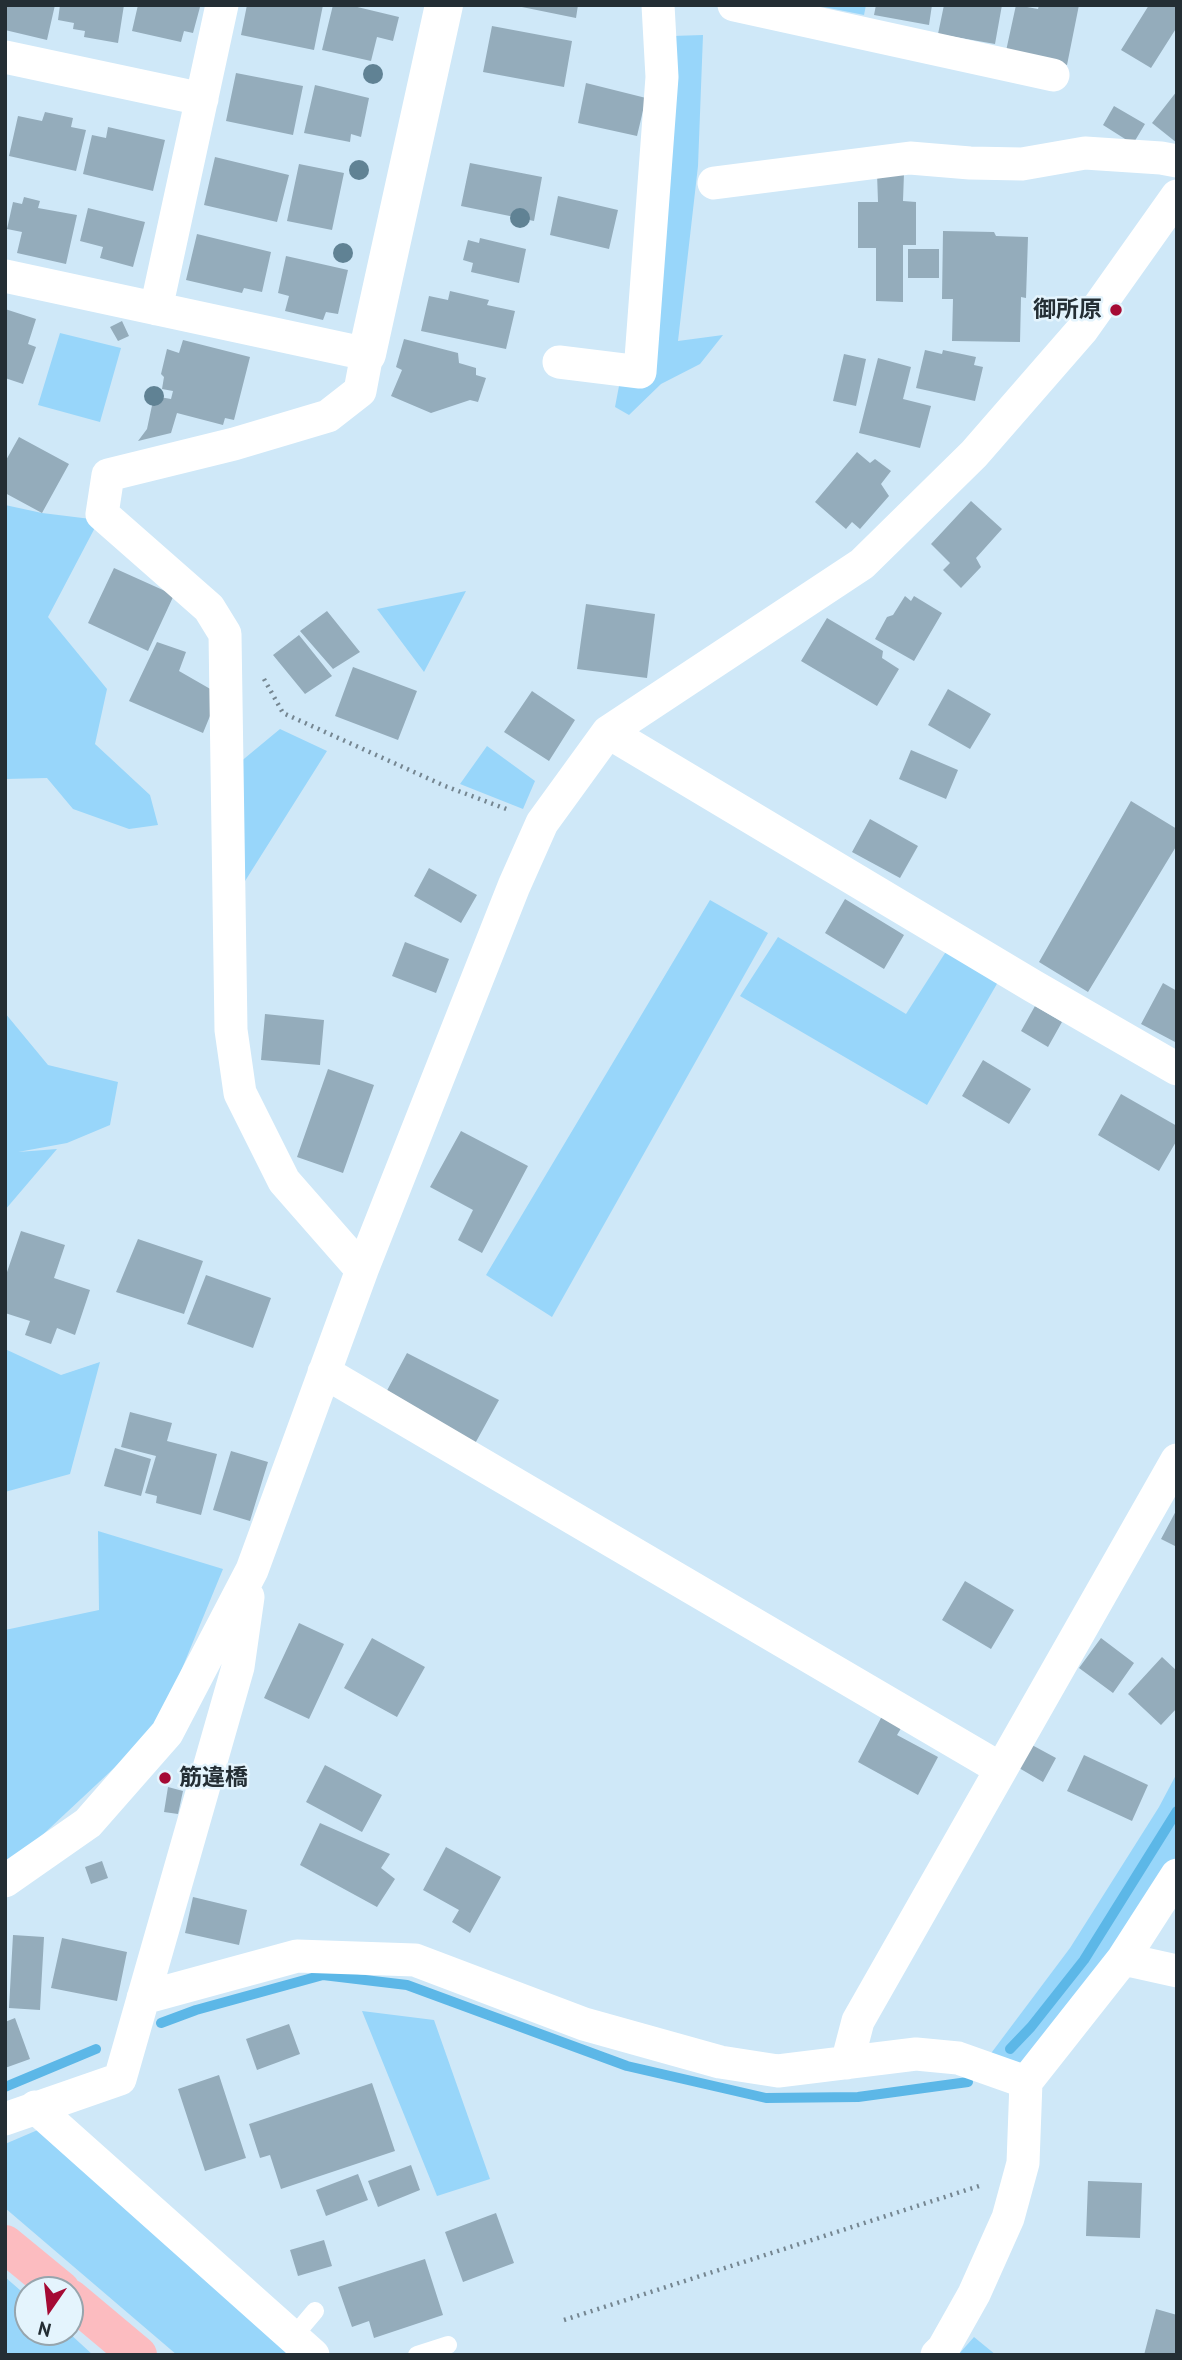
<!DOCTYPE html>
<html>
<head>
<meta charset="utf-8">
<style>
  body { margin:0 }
  #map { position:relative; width:1182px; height:2360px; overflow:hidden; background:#cfe8f8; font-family:"PT Sans",sans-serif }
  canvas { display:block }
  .frame { position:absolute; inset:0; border:7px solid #242e34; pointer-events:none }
  .north { position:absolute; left:14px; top:2276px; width:70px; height:70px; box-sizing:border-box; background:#e4f4fd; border:2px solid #97a5ad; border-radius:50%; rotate:194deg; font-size:19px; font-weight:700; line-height:28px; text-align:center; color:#242e34 }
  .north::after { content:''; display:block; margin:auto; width:24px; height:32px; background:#a50a34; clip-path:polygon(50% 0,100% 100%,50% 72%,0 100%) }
</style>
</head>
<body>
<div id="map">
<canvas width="1182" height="2360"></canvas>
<div class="frame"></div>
<div class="north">N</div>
</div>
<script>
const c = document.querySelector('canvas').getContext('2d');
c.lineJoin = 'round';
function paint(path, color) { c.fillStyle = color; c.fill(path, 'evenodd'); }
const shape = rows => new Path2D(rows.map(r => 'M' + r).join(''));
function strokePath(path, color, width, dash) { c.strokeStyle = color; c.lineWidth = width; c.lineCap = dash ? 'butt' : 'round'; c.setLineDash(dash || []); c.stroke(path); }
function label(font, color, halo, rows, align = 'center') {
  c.font = font + ' "PT Sans","Noto Sans JP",sans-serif'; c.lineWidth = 5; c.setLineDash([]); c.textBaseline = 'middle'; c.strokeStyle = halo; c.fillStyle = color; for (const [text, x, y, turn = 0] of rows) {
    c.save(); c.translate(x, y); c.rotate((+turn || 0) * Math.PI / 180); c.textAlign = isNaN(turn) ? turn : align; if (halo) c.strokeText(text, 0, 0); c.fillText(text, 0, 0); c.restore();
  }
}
paint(shape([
  [814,5,866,5,864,15],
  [703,35,698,166,678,341,723,335,700,364,661,384,629,415,615,407,674,96,672,36],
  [60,333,121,348,100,422,38,405],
  [5,505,42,513,99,520,48,617,107,689,95,744,150,795,158,825,129,829,73,809,47,778,5,779],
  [466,591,424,672,377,609],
  [280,729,327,751,240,889,239,763],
  [487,746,535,781,523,809,460,784],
  [710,900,768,933,552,1317,486,1275],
  [778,937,906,1014,947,950,998,982,927,1105,740,996],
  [5,1013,48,1065,118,1082,110,1125,67,1143,18,1152,57,1149,5,1210],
  [5,1349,61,1375,100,1362,70,1474,5,1492],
  [98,1531,223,1569,158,1727,5,1870,5,1630,99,1610],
  [1177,1773,1177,1875,1032,2075,989,2056,1070,1948,1159,1807],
  [362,2011,434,2020,490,2179,437,2196],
  [40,2129,302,2355,177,2355,5,2208,5,2144],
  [5,2277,28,2297,28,2332,68,2332,93,2355,5,2355],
  [974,2337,996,2355,958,2355]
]), '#98d6fa');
strokePath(shape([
  [161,2023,196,2010,323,1975,407,1985,627,2066,766,2098,858,2097,968,2082],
  [1010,2049,1031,2027,1084,1960,1177,1811],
  [5,2087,96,2049]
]), '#5cb7e7', 10);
paint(shape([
  [5,5,55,5,47,40,5,30],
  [60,5,124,5,118,43,84,37,85,31,73,29,74,23,58,20],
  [138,5,200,7,193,33,184,31,181,42,132,31],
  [247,5,323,5,314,50,241,35],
  [333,5,349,5,399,17,393,41,377,37,371,61,322,50],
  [512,5,578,5,576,18],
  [876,5,932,5,929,25,874,15],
  [944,5,1002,5,995,44,938,34],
  [1016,5,1038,9,1039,5,1079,5,1067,65,1006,51],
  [1149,5,1177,5,1177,27,1151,68,1121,50],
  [492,26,572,41,564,87,483,72],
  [236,73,303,86,293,135,226,121],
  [586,83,646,98,637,136,578,123],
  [315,85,369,98,361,137,351,134,350,142,304,133],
  [1177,91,1177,143,1152,123],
  [1114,106,1145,124,1133,144,1103,125],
  [45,112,73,118,71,127,86,130,76,171,9,156,18,116,42,121],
  [108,127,165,140,153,191,83,174,92,135,106,138],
  [215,157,289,175,277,222,204,205],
  [470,163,542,177,534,221,461,206],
  [299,164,344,173,332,230,287,221],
  [877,173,904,173,903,201,916,202,916,245,903,245,903,302,876,301,876,248,858,248,858,202,878,202],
  [558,196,618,210,609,249,550,235],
  [24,197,40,201,38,208,77,215,66,264,17,253,22,232,7,229,13,202,22,204],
  [88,208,145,222,133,267,100,258,103,247,80,241],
  [943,231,994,232,996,236,1028,237,1026,298,1021,297,1020,342,952,341,953,299,942,299],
  [197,234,271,252,262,292,244,288,242,293,186,280],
  [480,238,526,249,519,283,471,272,473,263,463,260,468,240,479,243],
  [908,249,939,249,939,278,908,278],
  [286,256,348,270,338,314,326,312,323,320,285,311,289,296,278,293],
  [450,291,489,300,487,305,515,311,506,349,421,331,429,296,448,300],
  [5,309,36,319,28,344,36,347,23,384,5,378],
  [122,321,129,336,118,341,110,327],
  [404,339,458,353,459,363,476,368,476,375,486,378,478,402,470,400,431,413,391,396,402,370,396,367],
  [183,340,250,357,234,420,225,418,223,425,177,413,171,433,138,441,147,429,154,396,171,399,173,391,162,389,164,377,161,374,167,349,179,353],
  [925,350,942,354,943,350,976,357,974,365,983,367,975,401,916,388],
  [844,354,866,359,856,406,833,401],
  [878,358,911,367,903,399,931,406,920,448,859,433],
  [19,437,69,464,42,513,5,493,5,462],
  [857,452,870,463,875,459,891,471,881,484,889,496,860,529,852,522,846,529,815,502],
  [971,501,1002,529,976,558,981,567,961,588,943,570,950,563,931,544],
  [114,568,174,595,148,651,88,623],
  [905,596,911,601,914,596,942,613,914,661,875,639,887,617,893,615],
  [586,604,655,614,647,678,577,669],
  [327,611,360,652,333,669,300,631],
  [827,618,883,651,882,658,899,669,877,706,801,661],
  [299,635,332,676,305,694,273,655],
  [157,642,186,652,179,671,219,694,203,733,129,701],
  [353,667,417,691,398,740,335,716],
  [948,689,991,714,970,749,928,725],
  [532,691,575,720,549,761,504,732],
  [911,750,958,770,946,799,899,779],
  [1131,801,1177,829,1177,845,1088,992,1039,962],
  [870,819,918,846,900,878,852,852],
  [429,868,477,895,461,923,414,896],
  [845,899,904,935,884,969,825,933],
  [405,942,449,959,436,993,392,976],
  [1163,983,1177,991,1177,1043,1141,1024],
  [1035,1006,1062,1022,1048,1047,1021,1031],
  [265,1014,324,1020,320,1065,261,1060],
  [983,1060,1031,1089,1009,1124,962,1096],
  [328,1069,374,1085,343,1173,297,1157],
  [1121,1094,1177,1126,1177,1140,1159,1171,1098,1135],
  [461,1131,528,1166,482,1253,458,1240,473,1210,430,1187],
  [21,1231,65,1245,54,1278,90,1290,75,1335,57,1328,51,1344,25,1335,30,1321,5,1313,5,1278],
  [138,1239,203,1261,184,1314,116,1292],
  [206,1275,271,1298,253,1348,187,1324],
  [407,1353,499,1400,472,1449,383,1398],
  [130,1412,172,1423,167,1441,217,1454,201,1515,156,1503,157,1496,145,1493,156,1456,121,1447],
  [115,1448,151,1459,141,1496,104,1486],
  [231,1451,268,1462,250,1521,213,1510],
  [1177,1509,1177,1547,1161,1539],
  [965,1581,1014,1610,991,1649,942,1620],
  [299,1623,344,1644,309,1719,264,1698],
  [372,1638,425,1667,397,1717,344,1688],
  [1101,1638,1134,1663,1113,1693,1079,1668],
  [1162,1657,1177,1671,1177,1708,1161,1725,1128,1694],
  [883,1714,903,1725,897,1735,938,1757,918,1795,858,1762],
  [1032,1745,1056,1758,1043,1782,1019,1768],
  [1084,1755,1148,1785,1132,1821,1067,1791],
  [325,1765,382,1795,362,1832,306,1802],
  [168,1787,183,1791,178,1814,164,1812],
  [320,1823,390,1854,381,1868,395,1879,377,1907,300,1865],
  [446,1847,501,1877,470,1933,452,1922,459,1910,423,1890],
  [102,1861,108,1878,91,1884,85,1867],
  [193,1897,247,1910,239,1945,185,1933],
  [13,1935,44,1937,40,2010,9,2008],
  [62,1938,127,1952,117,2001,51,1988],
  [15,2018,30,2059,5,2068,5,2022],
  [289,2024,300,2054,257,2070,246,2039],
  [219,2075,246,2158,205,2171,178,2089],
  [372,2083,395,2151,281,2189,270,2155,260,2158,249,2124],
  [411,2165,420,2190,378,2207,368,2181],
  [358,2174,368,2200,326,2216,316,2190],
  [1088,2181,1142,2183,1140,2238,1086,2236],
  [496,2213,514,2263,463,2282,445,2232],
  [324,2240,332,2266,298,2276,290,2250],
  [425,2259,443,2315,374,2338,369,2321,352,2327,338,2287],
  [1156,2309,1177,2315,1177,2355,1144,2355]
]), '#94acbb');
strokePath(shape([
  [264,679,283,713,445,786,509,810],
  [564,2320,979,2186]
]), '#758691', 4.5, [2, 5]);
strokePath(shape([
  [293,2337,315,2311],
  [417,2355,448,2345]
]), '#fff', 18);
strokePath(shape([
  [734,5,1053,75],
  [5,57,202,99],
  [714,183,910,158,970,163,1022,164,1085,153,1161,158,1177,161],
  [5,276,367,354,360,391,328,416,234,444,108,475,102,514,209,608,225,634,231,1030,240,1093,284,1181,362,1270],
  [156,309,222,5],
  [559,362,640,372,662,77,658,5],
  [608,732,1033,986,1177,1069],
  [324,1372,1001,1769],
  [5,1881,88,1823,167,1733,252,1570,362,1270,514,886,542,823,608,732,862,564,974,454,1082,330,1177,196],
  [1123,1959,1177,1971],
  [143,1998,297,1956,415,1960,584,2024,720,2062,778,2071,916,2054,958,2058,1026,2082],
  [847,2063,858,2021,1177,1460],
  [35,2107,313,2355],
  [5,2119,120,2079,238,1667,248,1597],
  [937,2355,943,2349,974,2294,1008,2218,1023,2163,1026,2082,1123,1959,1177,1875]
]), '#fff', 33);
strokePath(shape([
  [367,354,444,5]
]), '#fff', 38);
strokePath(shape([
  [5,2244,61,2290],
  [70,2298,138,2355]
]), '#fcbcc0', 38);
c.fillStyle = '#608294';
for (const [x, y] of [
  [373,74],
  [359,170],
  [520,218],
  [343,253],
  [154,396]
]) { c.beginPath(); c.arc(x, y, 10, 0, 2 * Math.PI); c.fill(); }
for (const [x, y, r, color] of [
  [1116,310,7,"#a50a34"],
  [165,1778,7,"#a50a34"]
]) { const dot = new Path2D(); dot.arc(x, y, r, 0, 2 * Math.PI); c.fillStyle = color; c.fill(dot); strokePath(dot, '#e4f4fd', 2.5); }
label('bold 23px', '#242e34', '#e4f4fd', [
  ["御所原",1102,310],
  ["筋違橋",179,1778,"left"]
], 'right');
</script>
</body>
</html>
